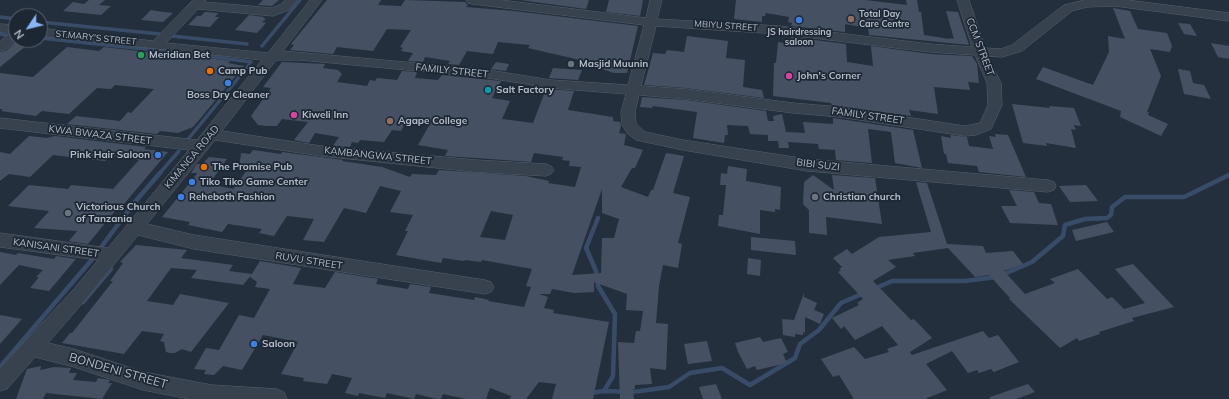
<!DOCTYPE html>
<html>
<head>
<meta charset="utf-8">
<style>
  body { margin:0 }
  #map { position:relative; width:1229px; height:399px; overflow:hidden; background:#242f3e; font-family:Mulish,sans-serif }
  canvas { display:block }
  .north { position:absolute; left:8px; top:8px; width:40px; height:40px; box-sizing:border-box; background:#1d2633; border:1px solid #59626f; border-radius:50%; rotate:235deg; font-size:11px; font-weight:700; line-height:16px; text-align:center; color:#b4bcc9 }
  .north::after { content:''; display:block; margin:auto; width:14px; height:18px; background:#8ab4f8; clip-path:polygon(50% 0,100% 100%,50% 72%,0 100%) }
</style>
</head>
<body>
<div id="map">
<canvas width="1229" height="399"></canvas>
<div class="north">N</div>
</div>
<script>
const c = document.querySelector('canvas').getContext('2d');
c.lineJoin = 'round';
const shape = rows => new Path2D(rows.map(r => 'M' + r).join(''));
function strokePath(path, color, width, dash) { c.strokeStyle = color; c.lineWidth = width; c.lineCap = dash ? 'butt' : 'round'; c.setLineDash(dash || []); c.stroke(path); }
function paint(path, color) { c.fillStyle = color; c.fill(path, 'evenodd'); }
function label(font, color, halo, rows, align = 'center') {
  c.font = font + ' Mulish,sans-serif'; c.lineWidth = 3.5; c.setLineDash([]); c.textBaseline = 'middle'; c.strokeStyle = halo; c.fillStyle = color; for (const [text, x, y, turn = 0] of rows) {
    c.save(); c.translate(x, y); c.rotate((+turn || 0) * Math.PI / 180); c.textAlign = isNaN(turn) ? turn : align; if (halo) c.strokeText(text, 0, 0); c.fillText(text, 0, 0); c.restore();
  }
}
strokePath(shape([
  [0,17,16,19],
  [40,22,160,34],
  [0,34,10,36],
  [172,36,247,44],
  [40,38,192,54,251,62],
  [262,46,300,0],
  [189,138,249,65],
  [159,174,179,151]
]), '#394c67', 3.5);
strokePath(shape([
  [99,250,134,203,160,173],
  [1002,275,1032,262,1063,236,1065,225,1085,219,1107,218,1111,215,1112,207,1125,197,1184,197,1229,175],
  [874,289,892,281,965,281,996,277],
  [83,302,111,269],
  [0,367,95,256],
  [604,391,633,392,669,387,690,373,722,368,750,385,795,358,800,344,819,330,841,303,864,293],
  [590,393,604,391,613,376,615,314,598,286,596,271,586,248,598,218]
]), '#394c67', 4.5);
paint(shape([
  [89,0,105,0,99,5,111,6,101,15,63,11,73,2,84,4],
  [263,0,279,0,272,6,258,5],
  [327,0,381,0,378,5,401,6,405,0,465,2,468,5,466,7,514,11,638,26,627,73,614,73,599,68,579,66,580,60,528,48,530,45,498,42,493,54,467,51,459,65,448,64,450,61,425,57,423,62,408,61,413,53,401,51,403,48,400,47,411,30,387,29,373,51,337,47,333,54,290,50,294,45,291,44],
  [520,0,589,0,586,9],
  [609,0,643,0,640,16,606,12],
  [736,0,865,0,907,5,906,0,917,0,919,12,921,12,924,35,950,39,950,38,954,39,946,11,958,12,969,45,869,35,868,28,845,24,845,32,791,26,792,23,788,22,789,17,766,13,765,16,762,16,762,22,734,19],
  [1113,8,1130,11,1138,29,1167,33,1172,46,1170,52,1150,49,1161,76,1147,112,1149,112,1148,115,1168,124,1161,136,1120,117,1121,111,1036,79,1043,67,1093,85,1109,52,1108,36,1125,39],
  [151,10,156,11,173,13,163,22,141,20],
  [205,12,218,13,215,17,219,17,210,27,188,25,197,16,201,16],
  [249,15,264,17,263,18,266,19,262,22,266,23,257,33,235,30],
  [1178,23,1190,24,1197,36,1184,34],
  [687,36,728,41,726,58,745,60,743,87,762,90,764,98,686,88,644,85,653,53,665,54,667,50,684,52],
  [791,37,846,44,847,62,873,66,871,46,930,54,972,56,977,64,979,83,968,82,970,90,934,87,938,114,909,110,911,116,832,105,831,103,773,96,774,63,776,63,778,42,790,44],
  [18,40,32,41,0,67,0,52,6,51],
  [1211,43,1229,46,1229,59,1218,57],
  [67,47,99,51,104,47,156,53,177,54,230,61,228,63,244,66,199,120,193,127,178,133,160,131,157,134,67,124,76,116,120,121,128,112,131,113,154,89,115,85,111,89,97,88,69,114,42,111,36,116,1,111,3,109,0,109,0,73,33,77],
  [282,62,325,64,323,68,338,70,342,74,337,82,367,86,370,80,375,81,377,78,397,80,402,71,417,72,415,78,438,80,442,75,501,81,492,98,510,101,502,119,526,122,533,123,546,89,574,91,568,110,613,117,613,121,620,122,621,126,619,133,626,134,624,145,643,150,635,168,632,168,621,187,648,197,651,190,653,190,666,153,684,156,673,193,690,197,678,243,682,244,678,268,663,265,659,286,656,323,668,324,666,370,650,368,652,384,635,385,635,389,633,389,634,399,620,399,618,342,634,343,636,331,640,331,643,311,626,310,627,294,594,282,594,292,574,293,552,289,550,294,539,294,548,297,544,308,554,310,553,313,609,322,593,399,552,399,556,384,539,382,526,399,510,399,511,396,490,388,486,399,466,399,443,394,441,399,437,399,416,394,414,399,387,393,385,398,359,393,358,396,345,393,352,378,332,374,327,384,303,381,304,378,281,374,298,342,263,335,242,370,223,366,214,375,204,374,206,370,194,369,206,348,219,350,239,315,254,318,270,289,255,287,257,282,250,277,260,261,301,268,293,284,325,288,335,272,378,279,376,284,408,289,410,284,431,287,429,293,474,300,475,297,489,300,488,301,524,307,531,287,526,286,532,269,482,260,481,262,465,260,464,261,443,258,441,263,396,255,408,231,405,231,413,215,390,212,401,191,380,186,366,213,344,208,324,242,303,240,314,219,287,216,274,236,259,233,262,229,228,224,222,232,188,225,190,222,162,217,196,175,197,173,191,173,196,165,198,164,202,164,209,157,227,159,209,184,233,189,247,170,239,169,241,153,250,154,253,150,281,154,282,152,343,160,342,161,382,167,410,177,412,174,436,175,439,170,526,176,549,181,548,183,575,187,581,167,569,166,570,161,562,160,563,157,534,153,531,162,476,158,445,156,448,150,418,145,430,124,406,121,401,131,392,130,384,142,360,140,358,143,352,142,350,147,333,146,339,137,315,133,309,143,294,140,308,122,282,119,277,126,267,126,258,125,251,116,271,88,263,87],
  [602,189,602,213,619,219,614,238,602,238,601,273,572,275],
  [491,211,513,215,505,240,480,237],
  [496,62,509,64,506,71,491,69],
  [553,68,582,70,578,80,549,78],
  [1178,69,1190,71,1193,83,1204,85,1211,99,1184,94],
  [642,97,686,100,766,111,768,121,774,121,773,116,782,114,786,132,805,133,803,122,833,124,833,118,913,130,922,168,895,163,891,132,868,129,872,163,836,160,835,150,819,149,818,144,788,142,789,148,779,148,778,141,768,141,768,135,750,134,748,126,727,125,728,135,725,135,724,143,693,138,697,112,653,106,652,108,640,107],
  [1012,104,1050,108,1049,106,1074,108,1081,126,1074,125,1076,130,1071,129,1076,148,1046,143,1047,146,1023,143],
  [995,134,1008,135,1026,177,979,172,977,166,948,163,946,154,944,154,941,136,951,138,950,135,967,137,969,146,993,149,989,136,996,137],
  [29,136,47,138,55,136,146,147,144,149,168,152,123,205,120,205,88,244,69,241,77,231,34,228,49,211,8,206,29,185,68,189,71,185,113,189,139,160,111,156,105,161,53,155,30,177,9,174,0,181,0,152,10,154],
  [728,166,747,169,746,181,781,187,780,210,775,209,775,212,760,210,760,234,718,226,719,215,723,215,726,185,720,185,721,173,727,174],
  [813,175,834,190,832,175,875,178,882,224,826,217,827,235,809,233,809,210,803,204,804,182],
  [916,182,927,183,947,244,983,246,986,253,1013,251,1023,264,1004,271,1025,294,1055,283,1050,279,1078,269,1107,299,1112,297,1124,309,1145,303,1115,269,1133,264,1174,307,1132,318,1134,321,1099,332,1100,334,1079,341,1077,338,1060,348,1009,299,1010,298,989,275,975,277,948,248,913,253,915,256,888,260,896,267,873,281,911,320,914,319,932,338,910,352,912,355,983,331,989,338,998,335,1019,362,994,372,991,369,979,373,977,370,968,373,952,351,926,364,947,390,925,399,854,399,839,375,833,377,821,359,854,347,865,359,889,352,887,349,898,345,882,326,855,340,844,326,841,329,832,318,859,305,857,303,863,299,838,272,841,270,839,269,842,267,833,258,847,249,852,254,879,237,931,232],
  [1086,185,1098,201,1070,202,1059,186],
  [1009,190,1034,192,1039,203,1051,204,1058,225,1010,223,1001,206,1017,206],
  [1107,222,1114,232,1076,241,1072,230],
  [751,237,795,241,796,255,751,250],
  [136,245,187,250,181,258,233,265,229,271,252,274,243,285,191,278,197,270,171,268,147,301,173,305,180,294,229,303,191,352,182,349,175,353,170,353,166,352,164,342,160,341,164,334,142,331,124,354,62,343,70,333,72,333,113,281,110,281,123,263,120,262],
  [0,252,16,255,18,253,54,259,56,256,76,259,49,291,30,288,39,277,36,277,43,270,19,265,0,285],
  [748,258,761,260,760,276,747,274],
  [804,293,804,297,817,303,814,310,824,314,820,324,805,317,805,333,803,332,803,335,795,334,795,337,783,335,782,319,794,320],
  [0,315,22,319,0,344],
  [760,337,763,342,781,338,788,352,783,354,787,363,757,370,755,366,747,369,738,352,735,343],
  [707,341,712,361,688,364,684,344],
  [41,366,40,370,54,367,71,368,69,373,77,373,73,380,96,382,98,378,110,380,108,383,112,383,102,399,46,393,43,399,16,399,27,369],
  [716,384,722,399,703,399,699,387],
  [1028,384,1035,392,1016,399,990,399,990,397]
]), '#455162');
const minor = shape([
  [193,0,206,0,204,2,272,8,281,4,285,0,297,0,289,10,273,16,198,9,166,43,268,53,310,0,322,0,283,51,482,69,551,80,628,85,644,25,472,4,468,3,466,0,501,0,646,18,650,0,662,0,657,19,779,26,930,44,972,47,957,0,969,0,985,48,1001,49,1012,45,1064,5,1085,0,1127,0,1229,13,1229,21,1115,6,1087,7,1072,11,1022,51,1002,57,988,56,1001,83,1002,105,991,129,976,135,965,136,840,117,793,113,686,99,639,95,635,112,636,124,645,132,683,140,807,159,1048,180,1054,182,1056,186,1054,190,1048,192,807,171,683,150,641,141,636,140,628,134,622,125,621,112,626,94,551,88,482,77,300,60,276,60,222,131,321,146,476,160,546,164,551,166,554,170,551,174,546,176,476,172,321,156,215,140,147,224,194,235,485,280,491,282,494,287,491,292,485,294,194,249,138,235,86,299,48,343,74,349,143,372,212,385,277,389,284,392,287,399,189,399,143,390,74,367,35,357,7,389,0,391,0,368,74,289,98,260,0,247,0,233,108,248,189,150,0,128,0,118,197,140,262,60,40,36,40,28,153,41,193,0],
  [656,26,779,34,930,52,975,55,987,83,988,105,980,123,965,126,840,107,793,103,686,89,641,86,656,26],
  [0,24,16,25,16,40,17,40,5,50,0,51,0,41,11,32,0,32,0,24]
]);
strokePath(minor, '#565f6c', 1);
paint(minor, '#38414e');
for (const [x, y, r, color] of [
  [851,19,4,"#8d6e63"],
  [799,20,4,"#3f7fe0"],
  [141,55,4,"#2e9e5b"],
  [571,64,4,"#6b7280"],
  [210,71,4,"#e8710a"],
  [789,76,4,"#d1479c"],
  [228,83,4,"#3f7fe0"],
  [488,90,4,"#0f9aa8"],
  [294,115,4,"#d1479c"],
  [390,121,4,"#8d6e63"],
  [158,155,4,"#3f7fe0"],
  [204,167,4,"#e8710a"],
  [192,182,4,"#3f7fe0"],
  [181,197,4,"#3f7fe0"],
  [815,197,4,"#6b7280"],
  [68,213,4,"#6b7280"],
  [254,344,4,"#3f7fe0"]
]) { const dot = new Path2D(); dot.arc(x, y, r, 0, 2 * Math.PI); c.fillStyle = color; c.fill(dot); strokePath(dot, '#1d2633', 1.5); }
label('bold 9px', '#b4bcc9', '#1d2633', [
  ["Total Day",859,14],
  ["Care Centre",859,24],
  ["JS hairdressing",799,32,"center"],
  ["saloon",799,42,"center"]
], 'left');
label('9px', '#b4bcc9', '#1d2633', [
  ["MBIYU STREET",726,26,4],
  ["ST.MARY'S STREET",96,38,6]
]);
label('10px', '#b4bcc9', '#1d2633', [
  ["CCM STREET",980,47,69],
  ["FAMILY STREET",452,71,6],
  ["FAMILY STREET",868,116,8],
  ["KWA BWAZA STREET",100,135,7],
  ["KAMBANGWA STREET",378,156,6],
  ["KIMANGA ROAD",192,157,-50],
  ["BIBI SUZI",818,165,7],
  ["KANISANI STREET",56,248,8],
  ["RUVU STREET",309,261,9]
]);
label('bold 10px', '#b4bcc9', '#1d2633', [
  ["Meridian Bet",149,55],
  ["Masjid Muunin",579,64],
  ["Camp Pub",218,71],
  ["John's Corner",797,76],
  ["Salt Factory",496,90],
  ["Boss Dry Cleaner",228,95,"center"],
  ["Kiweli Inn",302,115],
  ["Agape College",398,121],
  ["Pink Hair Saloon",150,155,"right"],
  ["The Promise Pub",212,167],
  ["Tiko Tiko Game Center",200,182],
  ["Reheboth Fashion",189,197],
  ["Christian church",823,197],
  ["Victorious Church",76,207],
  ["of Tanzania",76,219],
  ["Saloon",262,344]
], 'left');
label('12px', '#b4bcc9', '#1d2633', [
  ["BONDENI STREET",118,371,16]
]);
</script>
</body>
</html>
